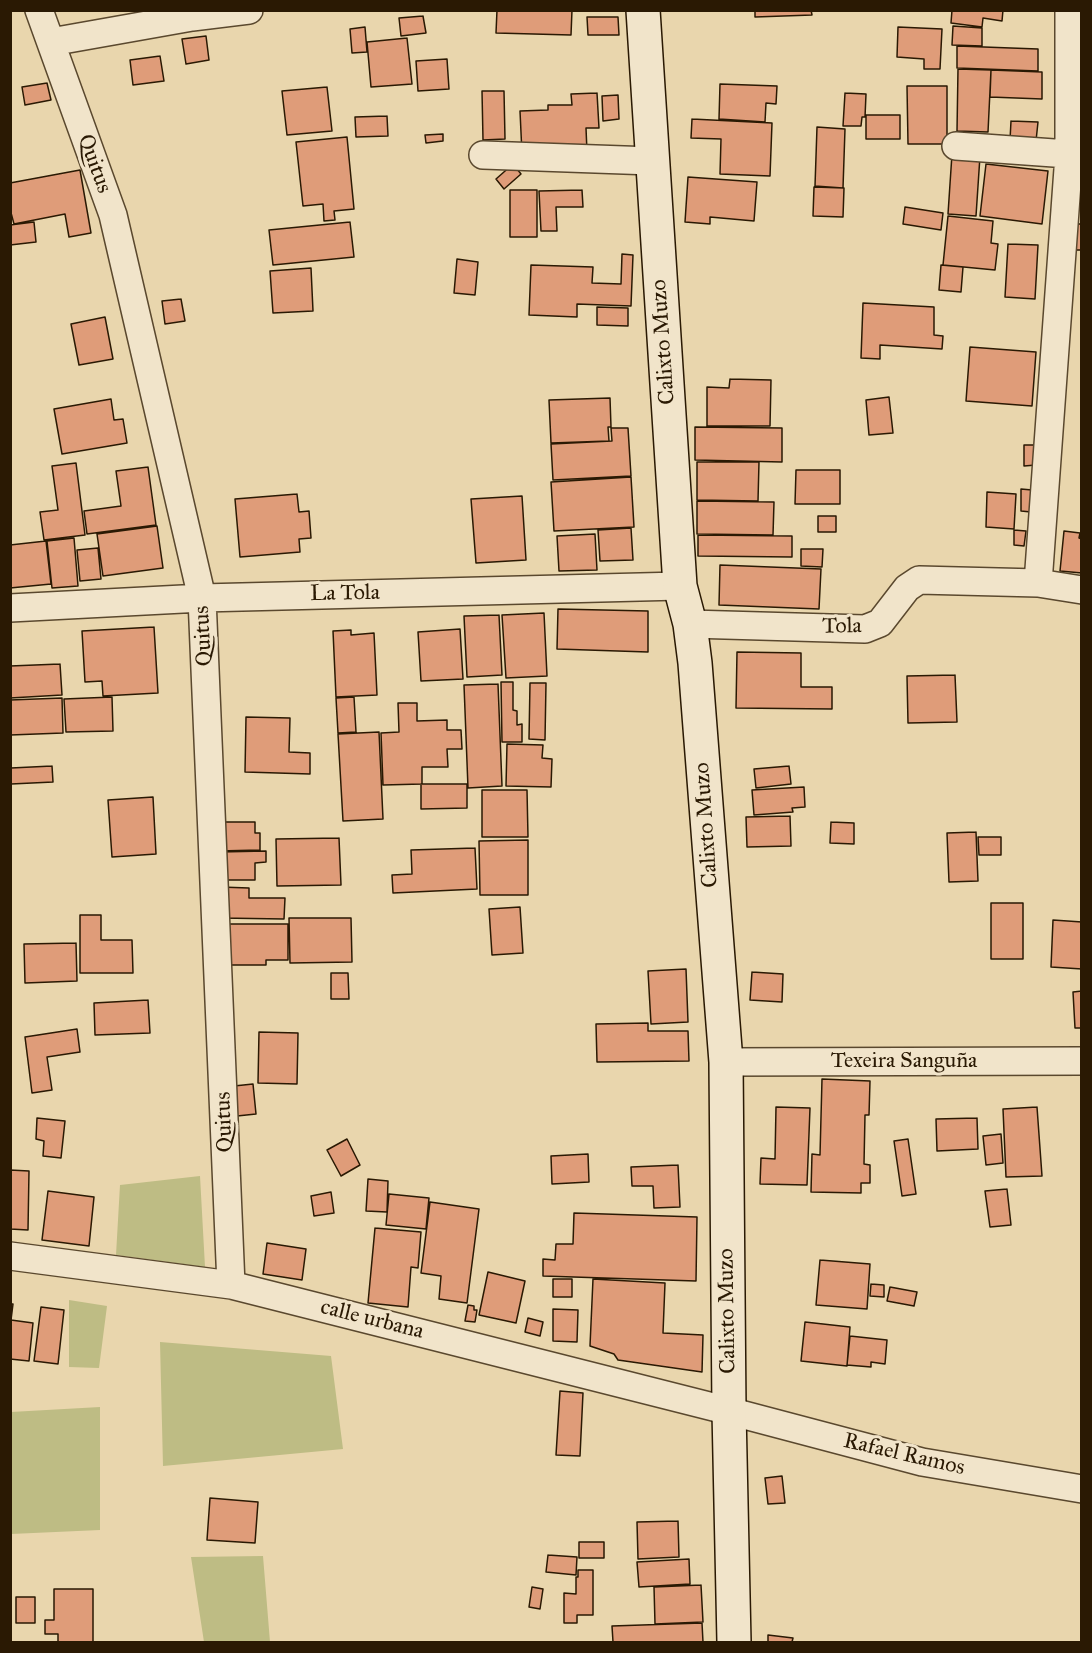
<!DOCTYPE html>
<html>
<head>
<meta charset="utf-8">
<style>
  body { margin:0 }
  #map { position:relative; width:1092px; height:1653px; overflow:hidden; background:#e9d6ad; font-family:"IM FELL Great Primer",serif }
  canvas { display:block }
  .frame { position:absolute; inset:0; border:12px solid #2a1903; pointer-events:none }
</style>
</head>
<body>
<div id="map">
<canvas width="1092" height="1653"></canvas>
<div class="frame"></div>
</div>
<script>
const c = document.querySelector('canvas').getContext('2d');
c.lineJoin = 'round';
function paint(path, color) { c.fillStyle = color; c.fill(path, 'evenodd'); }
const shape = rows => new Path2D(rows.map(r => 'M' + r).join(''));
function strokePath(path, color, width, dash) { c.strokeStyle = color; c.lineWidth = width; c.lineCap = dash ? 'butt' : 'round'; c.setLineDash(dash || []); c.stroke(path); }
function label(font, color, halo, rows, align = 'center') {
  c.font = font + ' "IM FELL Great Primer",serif'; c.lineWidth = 6; c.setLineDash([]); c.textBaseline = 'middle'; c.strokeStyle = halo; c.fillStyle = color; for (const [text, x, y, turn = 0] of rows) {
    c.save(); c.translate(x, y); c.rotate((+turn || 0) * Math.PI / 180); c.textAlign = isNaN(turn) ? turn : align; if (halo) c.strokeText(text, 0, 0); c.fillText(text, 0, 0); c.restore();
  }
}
paint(shape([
  [200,1176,205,1267,116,1255,120,1185],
  [69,1300,107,1306,99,1368,69,1367],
  [160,1342,331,1356,343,1449,163,1466],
  [100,1407,100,1530,11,1534,11,1412],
  [263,1556,270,1642,204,1642,191,1557]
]), '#bebc84');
const building = shape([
  [497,10,572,10,571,35,496,33,497,10],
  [755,10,811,10,812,15,755,17,755,10],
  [952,10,1003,10,1002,21,983,18,982,27,951,23,952,10],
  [423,16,426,33,401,36,399,18,423,16],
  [587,17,618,17,619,35,588,35,587,17],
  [953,26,982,28,982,46,952,45,953,26],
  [365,27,367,52,352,53,350,29,365,27],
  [898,27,942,29,940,69,924,69,924,59,897,57,898,27],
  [206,36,209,60,186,64,182,39,206,36],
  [407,38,412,84,371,87,367,42,407,38],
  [957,46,1038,49,1038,71,957,68,957,46],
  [160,56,164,81,133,85,130,60,160,56],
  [447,59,449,89,418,91,416,61,447,59],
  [958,69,991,70,988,132,957,131,958,69],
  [991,70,1042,72,1042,99,990,97,991,70],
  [47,83,51,100,25,105,22,87,47,83],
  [720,84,777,86,776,104,766,103,765,122,719,119,720,84],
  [907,86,947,86,947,144,908,144,907,86],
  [327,87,332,131,287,135,282,91,327,87],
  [482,91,504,91,505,139,483,140,482,91],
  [597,93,599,128,586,128,587,152,522,154,520,111,548,110,548,105,572,105,571,94,597,93],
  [845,93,866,94,865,117,862,117,861,126,843,126,845,93],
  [618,95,619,119,603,121,602,96,618,95],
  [866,115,900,115,900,139,866,139,866,115],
  [387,116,388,136,356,137,355,117,387,116],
  [692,119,772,123,770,176,720,174,721,139,691,138,692,119],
  [1011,121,1038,122,1036,141,1010,140,1011,121],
  [817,127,845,129,843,188,815,186,817,127],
  [443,134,443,141,426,143,425,135,443,134],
  [347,137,354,209,334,211,335,220,324,221,323,204,303,206,296,142,347,137],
  [952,154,980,156,976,216,948,214,952,154],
  [513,164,521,174,504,189,496,179,513,164],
  [986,164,1048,171,1042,224,980,216,986,164],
  [80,170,91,233,69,237,65,214,14,224,10,209,10,183,80,170],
  [688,177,757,182,754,221,710,217,710,224,685,222,688,177],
  [814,187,844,188,843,217,813,216,814,187],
  [510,190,537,190,537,237,510,237,510,190],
  [582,190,583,207,556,207,557,231,541,231,539,191,582,190],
  [905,207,943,213,941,230,903,224,905,207],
  [948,216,993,221,991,243,998,244,995,270,943,265,948,216],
  [34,222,36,242,10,245,10,225,34,222],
  [350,222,354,257,273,265,269,230,350,222],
  [1075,224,1082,224,1082,250,1074,250,1075,224],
  [1008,244,1038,245,1035,299,1005,297,1008,244],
  [622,254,633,255,631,306,577,304,577,317,529,315,531,265,593,267,592,283,621,284,622,254],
  [457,259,478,262,475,295,454,293,457,259],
  [941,265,963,267,961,292,939,290,941,265],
  [311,268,313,311,273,313,270,271,311,268],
  [181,299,185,321,165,324,162,301,181,299],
  [863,303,934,307,934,335,943,336,942,349,880,345,880,359,861,358,863,303],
  [597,307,628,308,628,326,597,325,597,307],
  [105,317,113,359,79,365,71,324,105,317],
  [970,347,1036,352,1032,406,966,401,970,347],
  [730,379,771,380,770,426,707,426,707,387,729,388,730,379],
  [889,397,893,433,869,435,866,400,889,397],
  [610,398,611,427,608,427,609,441,551,443,549,400,610,398],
  [111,399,114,420,123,419,127,443,62,454,54,409,111,399],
  [695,427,782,428,782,462,695,460,695,427],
  [611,428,628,428,631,476,553,480,551,444,612,441,611,428],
  [1024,445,1036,445,1036,465,1024,466,1024,445],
  [697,462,759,462,758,501,697,500,697,462],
  [76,463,85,535,44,540,40,512,58,510,52,466,76,463],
  [148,467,156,525,87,534,84,511,121,506,116,471,148,467],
  [796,470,840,470,840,504,795,504,796,470],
  [631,477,634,527,554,531,551,482,631,477],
  [1021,489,1032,490,1031,512,1021,511,1021,489],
  [987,492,1016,494,1014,529,986,527,987,492],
  [297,494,299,512,309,511,311,538,299,539,300,552,240,557,235,499,297,494],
  [522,496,526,560,476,563,471,499,522,496],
  [697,501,774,502,773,535,697,534,697,501],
  [818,516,836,516,836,532,818,532,818,516],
  [157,526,163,568,103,576,97,534,157,526],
  [631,528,633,560,600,561,598,530,631,528],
  [1014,530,1026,531,1024,546,1014,545,1014,530],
  [1064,531,1080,533,1079,538,1082,539,1082,573,1060,571,1064,531],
  [595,534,597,570,559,571,557,536,595,534],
  [698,535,792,536,792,557,698,556,698,535],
  [74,538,78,586,52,588,47,541,74,538],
  [46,541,51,584,10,588,10,545,46,541],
  [98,548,101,579,80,581,77,550,98,548],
  [801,549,823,549,822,567,801,566,801,549],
  [720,565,821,569,819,609,719,605,720,565],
  [558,609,648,611,648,652,557,649,558,609],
  [544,613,547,676,506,678,502,615,544,613],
  [499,615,502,675,467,677,464,616,499,615],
  [154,627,158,693,103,696,102,681,85,682,82,631,154,627],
  [460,629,463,679,421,681,418,632,460,629],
  [351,630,351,635,374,633,377,695,336,697,333,631,351,630],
  [737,652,801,653,801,687,832,687,832,709,736,708,737,652],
  [60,664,62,695,10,698,10,666,60,664],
  [955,675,957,722,908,723,907,676,955,675],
  [501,682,513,682,513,710,517,711,517,725,522,724,522,742,502,742,501,682],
  [530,683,546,683,545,740,529,739,530,683],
  [498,684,502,786,468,788,464,685,498,684],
  [112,697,113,731,66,732,64,699,112,697],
  [354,697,356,732,338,733,336,698,354,697],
  [62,698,63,733,10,735,10,700,62,698],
  [398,703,417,703,417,721,447,720,447,730,461,730,462,749,447,749,448,767,422,767,422,784,383,785,381,733,399,732,398,703],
  [246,717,290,718,289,752,310,753,310,774,245,772,246,717],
  [379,732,383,819,343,821,338,734,379,732],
  [507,744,543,745,542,758,552,759,551,787,506,786,507,744],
  [52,766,53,782,11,784,11,768,52,766],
  [789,766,791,784,756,788,754,769,789,766],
  [421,784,467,784,467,808,421,809,421,784],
  [804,787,805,807,792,808,793,812,754,815,752,790,804,787],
  [482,790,527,790,528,837,482,837,482,790],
  [153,797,156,854,112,857,108,800,153,797],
  [790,816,791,846,747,847,746,817,790,816],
  [218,822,255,822,255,833,260,833,260,850,218,851,218,822],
  [831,822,854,823,854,844,830,843,831,822],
  [976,832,978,881,949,882,947,833,976,832],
  [978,837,1001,837,1001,855,979,855,978,837],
  [339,838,341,885,277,886,276,839,339,838],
  [528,840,528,895,480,895,479,841,528,840],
  [475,848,477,889,393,893,392,875,412,874,411,850,475,848],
  [266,851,266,862,255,863,255,880,220,880,219,852,266,851],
  [220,887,249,888,249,898,285,898,284,919,220,918,220,887],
  [991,903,1023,903,1023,959,991,959,991,903],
  [520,907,523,953,492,955,489,909,520,907],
  [80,915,101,915,101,940,132,940,133,973,80,973,80,915],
  [289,918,351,918,352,962,290,963,289,918],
  [1053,920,1082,922,1082,969,1051,967,1053,920],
  [223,924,288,924,288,960,266,960,266,965,223,965,223,924],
  [76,943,77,981,25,983,24,944,76,943],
  [686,969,688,1022,651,1024,648,971,686,969],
  [752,972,783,974,782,1002,750,1000,752,972],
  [331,973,348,973,349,999,331,999,331,973],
  [1082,991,1082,1028,1075,1028,1073,992,1082,991],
  [148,1000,150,1033,95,1035,94,1003,148,1000],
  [648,1023,648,1031,688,1031,689,1061,597,1062,596,1024,648,1023],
  [77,1029,80,1052,47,1057,52,1090,32,1093,25,1037,77,1029],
  [259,1032,298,1033,297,1084,258,1083,259,1032],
  [822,1079,870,1081,869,1115,865,1115,864,1164,870,1165,870,1183,861,1183,861,1193,811,1192,812,1154,820,1155,822,1079],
  [253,1084,256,1114,237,1116,234,1086,253,1084],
  [776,1107,810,1108,807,1185,760,1184,761,1158,775,1159,776,1107],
  [1037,1107,1042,1176,1006,1177,1003,1109,1037,1107],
  [37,1118,65,1121,61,1158,43,1156,44,1141,36,1139,37,1118],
  [977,1118,978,1149,937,1151,936,1119,977,1118],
  [1001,1134,1003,1163,986,1165,983,1136,1001,1134],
  [347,1139,360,1165,341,1176,327,1150,347,1139],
  [908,1139,916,1194,902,1196,894,1141,908,1139],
  [588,1154,589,1182,552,1184,551,1156,588,1154],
  [678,1165,680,1207,654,1208,653,1186,632,1186,631,1167,678,1165],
  [10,1170,29,1171,28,1230,10,1229,10,1170],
  [368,1179,388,1181,387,1212,366,1211,368,1179],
  [1007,1189,1011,1225,990,1227,985,1191,1007,1189],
  [48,1191,94,1197,89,1246,42,1240,48,1191],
  [331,1192,334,1213,314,1216,311,1196,331,1192],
  [389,1194,429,1198,426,1229,386,1225,389,1194],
  [430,1202,479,1209,467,1303,439,1299,441,1276,421,1273,430,1202],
  [574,1213,697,1217,696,1281,543,1276,543,1259,555,1260,556,1244,573,1244,574,1213],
  [375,1228,421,1232,418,1268,411,1267,408,1307,368,1303,375,1228],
  [267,1243,306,1249,302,1280,263,1274,267,1243],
  [820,1260,870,1264,867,1309,816,1305,820,1260],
  [488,1272,525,1281,516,1323,479,1315,488,1272],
  [553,1279,572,1279,572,1297,553,1297,553,1279],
  [593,1279,665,1283,663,1333,703,1335,702,1372,618,1360,614,1354,590,1346,593,1279],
  [871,1284,884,1285,884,1297,870,1296,871,1284],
  [890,1287,917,1292,914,1306,887,1301,890,1287],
  [10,1304,13,1304,11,1320,33,1323,29,1361,10,1359,10,1304],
  [468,1305,474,1306,474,1310,477,1310,475,1322,465,1321,468,1305],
  [41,1307,64,1310,58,1364,34,1361,41,1307],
  [553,1309,578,1310,577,1342,553,1341,553,1309],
  [528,1318,543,1322,540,1336,525,1332,528,1318],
  [805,1322,850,1327,847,1366,801,1361,805,1322],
  [850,1336,887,1340,885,1364,871,1362,871,1367,847,1365,850,1336],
  [560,1391,583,1393,580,1456,556,1455,560,1391],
  [782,1476,785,1503,768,1504,765,1478,782,1476],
  [210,1498,258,1502,255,1543,207,1540,210,1498],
  [678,1521,679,1557,638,1559,637,1522,678,1521],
  [579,1542,604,1542,604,1558,579,1558,579,1542],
  [548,1555,577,1557,576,1575,546,1572,548,1555],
  [689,1559,690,1584,639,1587,637,1562,689,1559],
  [578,1570,593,1570,593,1615,577,1615,577,1623,564,1623,564,1593,576,1594,576,1577,578,1577,578,1570],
  [701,1585,703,1622,655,1624,654,1587,701,1585],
  [532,1587,543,1589,540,1609,529,1607,532,1587],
  [54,1589,93,1589,93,1642,58,1642,58,1634,45,1634,45,1620,54,1620,54,1589],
  [16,1597,35,1597,35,1623,16,1623,16,1597],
  [702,1623,703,1642,613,1642,612,1626,702,1623],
  [768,1635,793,1638,792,1642,768,1642,768,1635]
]);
paint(building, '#df9c79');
strokePath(building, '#2a1903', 1.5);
const street = shape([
  [39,10,113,215,202,598,231,1285],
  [51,42,192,17,249,10],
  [956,146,1082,155],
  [483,155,652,161],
  [1038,583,1069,155,1069,10],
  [10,608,202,598,680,586],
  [690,624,865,629,880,623,907,588,919,580,1038,583,1082,590],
  [726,1062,1082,1061],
  [10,1256,231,1285,729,1411,922,1462,1082,1489]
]);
const secondary = shape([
  [643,10,680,586,690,624,695,663,726,1062,729,1411,734,1642]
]);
strokePath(street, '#5a482e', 30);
strokePath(secondary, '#2a1903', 36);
strokePath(street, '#f1e4ca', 27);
strokePath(secondary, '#f1e4ca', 33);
label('22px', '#2a1903', '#f1e4ca', [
  ["Quitus",94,164,70],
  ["Calixto Muzo",664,342,-94],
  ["La Tola",345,594,-1],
  ["Tola",842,627,-1],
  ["Quitus",204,636,-93],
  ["Calixto Muzo",707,825,-94],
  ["Texeira Sanguña",904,1062],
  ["Quitus",225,1122,-92],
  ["Calixto Muzo",728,1311,-91],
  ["calle urbana",372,1320,14],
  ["Rafael Ramos",904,1455,13]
]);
</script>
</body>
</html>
